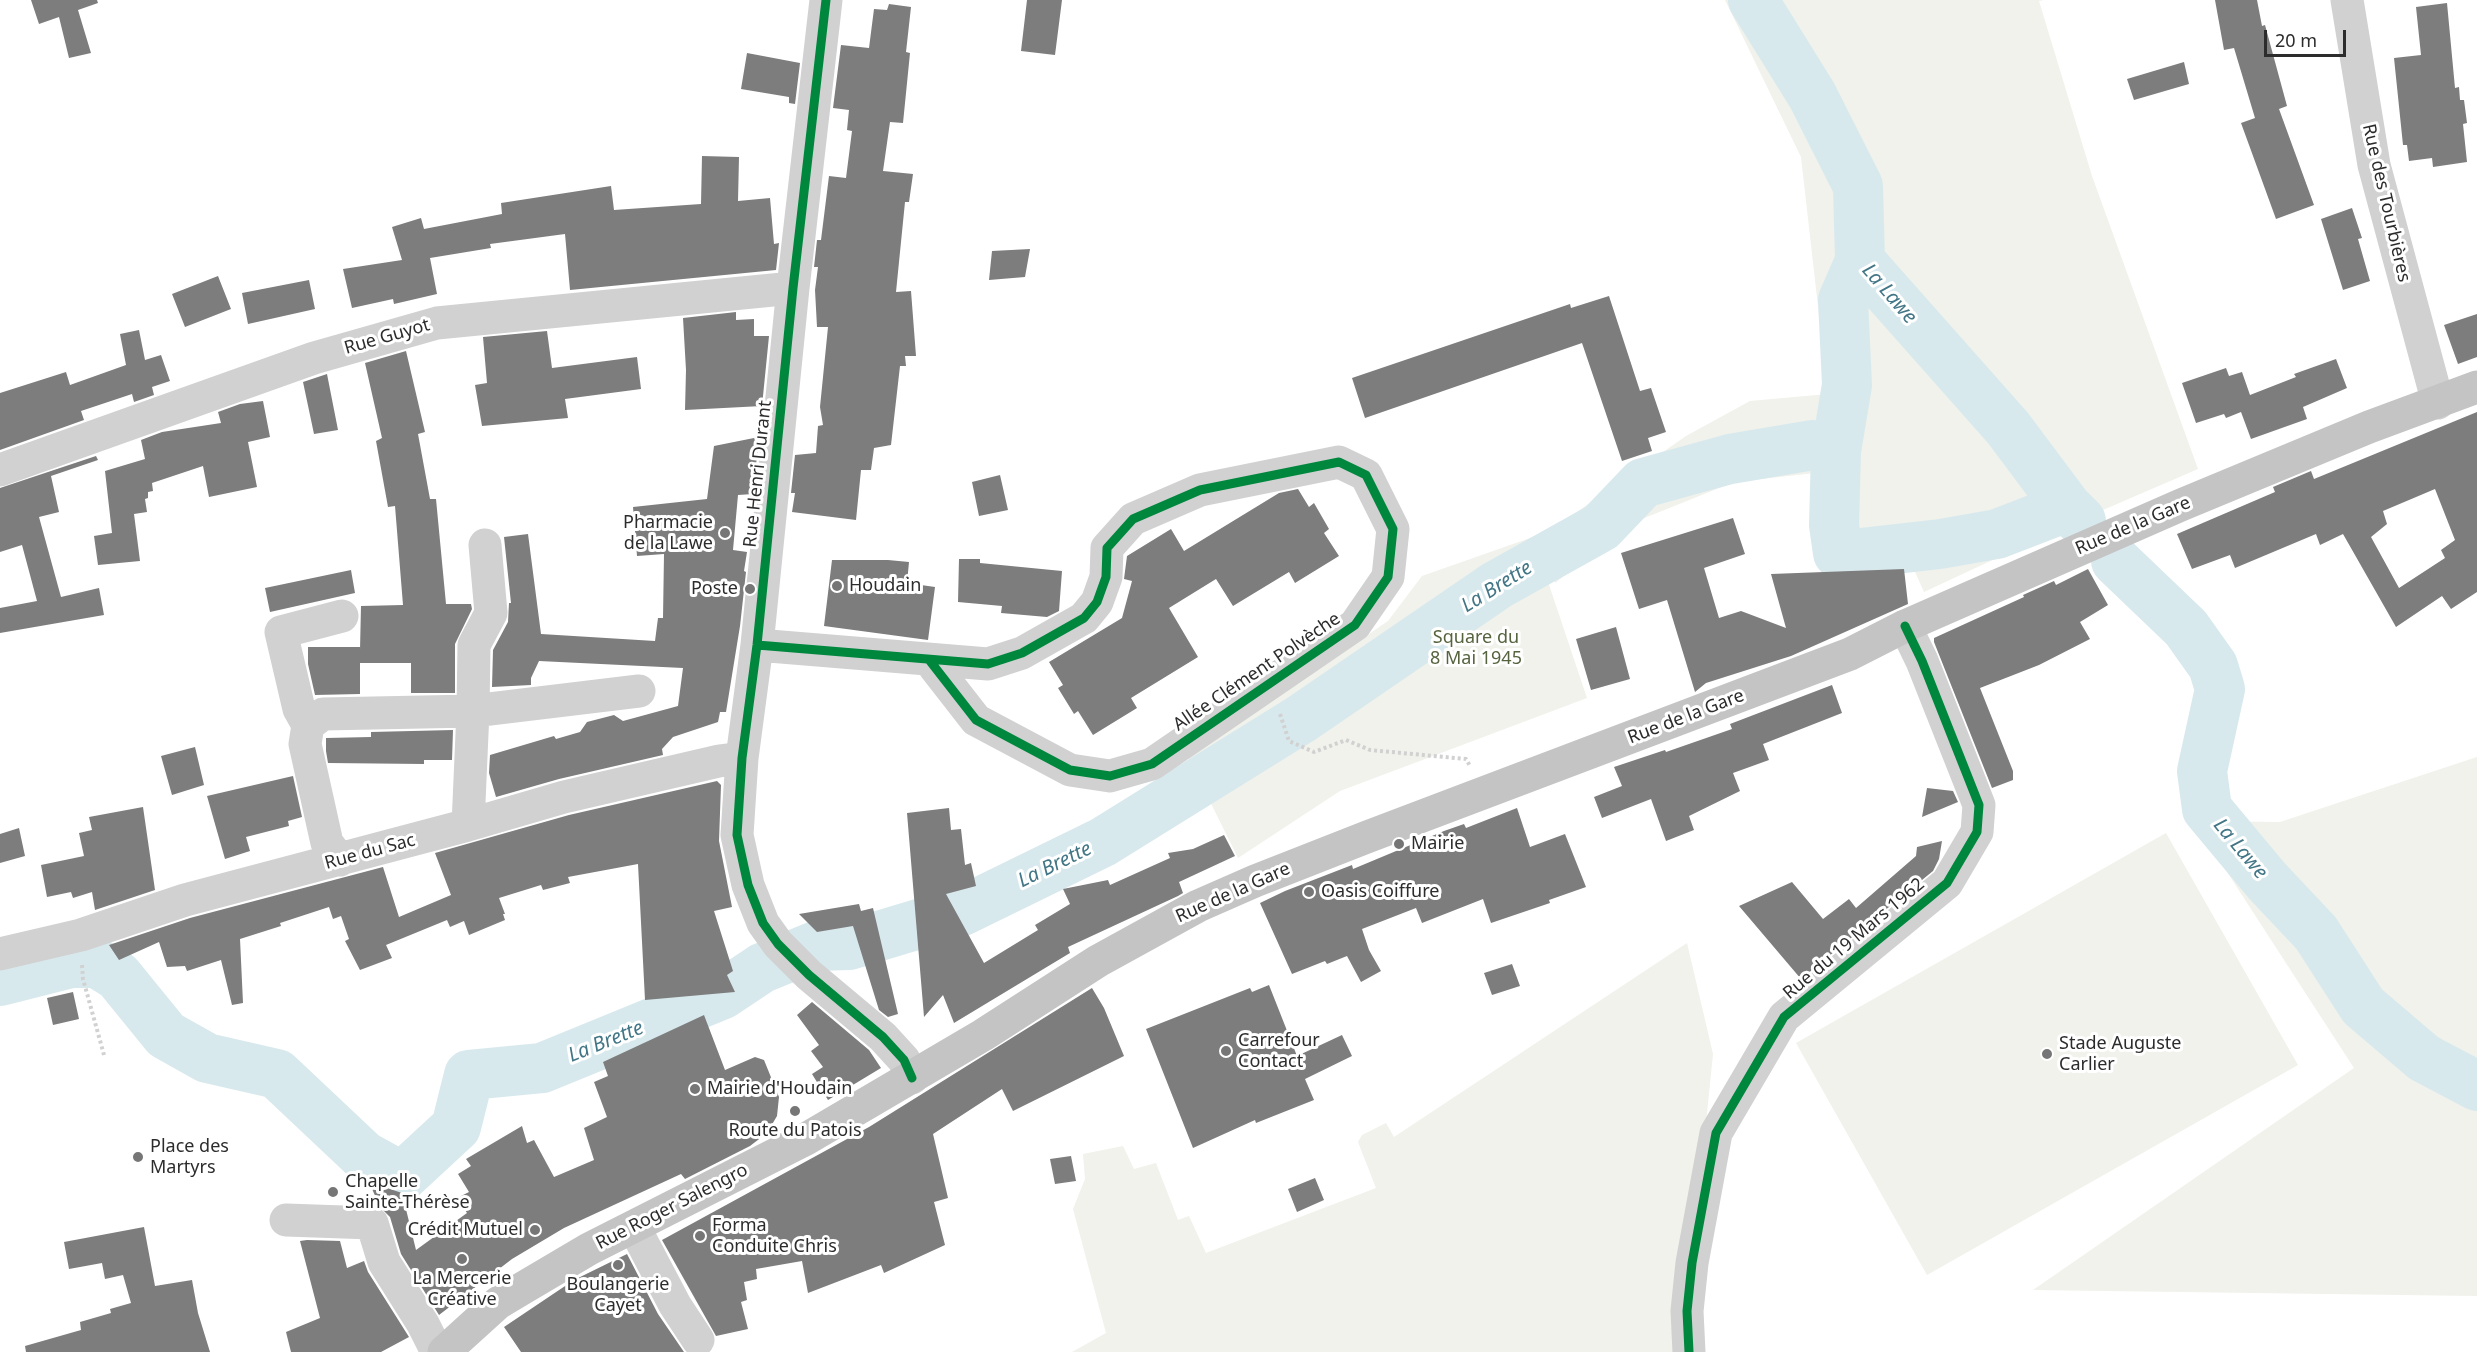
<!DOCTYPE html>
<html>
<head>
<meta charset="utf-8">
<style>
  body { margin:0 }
  #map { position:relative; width:2477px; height:1352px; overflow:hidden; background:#fff; font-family:"Noto Sans",sans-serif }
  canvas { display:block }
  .scale { position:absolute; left:2264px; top:30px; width:82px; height:27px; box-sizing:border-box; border:3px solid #2c2c2c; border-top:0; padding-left:8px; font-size:18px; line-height:21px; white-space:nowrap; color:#2c2c2c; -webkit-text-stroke:4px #fff; paint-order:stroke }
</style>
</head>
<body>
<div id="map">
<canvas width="2477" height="1352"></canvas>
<div class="scale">20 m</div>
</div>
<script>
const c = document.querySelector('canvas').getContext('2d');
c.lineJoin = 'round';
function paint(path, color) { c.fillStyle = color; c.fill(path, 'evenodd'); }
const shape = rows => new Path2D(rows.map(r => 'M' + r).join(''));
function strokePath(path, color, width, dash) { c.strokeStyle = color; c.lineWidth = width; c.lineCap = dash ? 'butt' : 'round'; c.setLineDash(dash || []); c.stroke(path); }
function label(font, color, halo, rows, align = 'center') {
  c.font = font + ' "Noto Sans",sans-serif'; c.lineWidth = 6; c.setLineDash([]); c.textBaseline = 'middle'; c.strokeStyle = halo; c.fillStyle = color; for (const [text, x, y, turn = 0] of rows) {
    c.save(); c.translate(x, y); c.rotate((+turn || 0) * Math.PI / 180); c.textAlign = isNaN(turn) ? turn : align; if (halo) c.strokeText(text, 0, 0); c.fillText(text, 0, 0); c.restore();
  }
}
paint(shape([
  [1725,0,2044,0,2039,1,2092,176,2198,469,2059,529,1924,592,1908,556,1828,561,1824,472,1734,482,1627,525,1555,583,1548,532,1686,436,1750,401,1828,394,1801,157],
  [1533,537,1587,698,1340,791,1238,858,1188,757,1388,621,1422,576],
  [2477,757,2477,1296,2033,1290,2354,1068,2194,821,2280,822],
  [2166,833,2298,1065,1927,1275,1796,1043],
  [1687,943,1713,1054,1687,1311,1689,1352,1072,1352,1106,1333,1073,1209,1085,1179,1083,1154,1123,1146,1134,1169,1156,1163,1178,1220,1189,1216,1206,1253,1376,1188,1358,1142,1362,1135,1386,1123,1394,1137]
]), '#f0f2eb');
strokePath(shape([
  [1753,0,1812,95,1858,186,1860,261,2008,428,2067,507,2081,521],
  [1836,451,1847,385,1843,300,1860,261],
  [2116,561,2186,628,2213,666,2220,689,2202,771,2207,809,2267,881,2316,933,2363,1006,2424,1058,2477,1086],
  [0,981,71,963,97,963,118,976,166,1035,207,1058,277,1074,364,1156,402,1177,456,1127,469,1075,542,1068,723,994,762,968,816,946,849,945,962,911,1103,842,1301,719,1497,585,1601,527,1643,483,1730,459,1813,445,1836,451,1834,525,1838,553,1861,553,1940,544,1997,534,2067,507]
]), '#d8e9ee', 50);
paint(shape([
  [31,0,97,0,98,3,78,10,91,53,69,58,59,17,39,24],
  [1027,0,1062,0,1055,55,1021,51],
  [2215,0,2257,0,2262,26,2265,25,2287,106,2279,109,2314,205,2276,219,2241,123,2255,118,2234,48,2224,50],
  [2447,3,2455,88,2459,87,2460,100,2464,100,2467,123,2463,124,2467,162,2433,167,2432,158,2409,161,2407,145,2403,145,2394,58,2421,55,2416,7],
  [889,4,911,7,906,52,910,53,903,123,890,122,883,171,913,174,909,202,905,202,896,292,911,291,916,356,905,356,906,366,900,366,891,445,874,448,871,470,861,470,856,520,792,512,795,493,791,493,795,455,816,453,818,426,823,425,820,407,828,327,817,327,815,290,818,267,814,267,817,240,821,240,829,176,846,178,852,131,847,130,849,110,833,108,841,45,869,48,874,9,887,10],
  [747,53,800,63,795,104,789,103,789,97,741,89],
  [2184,62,2189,84,2134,100,2127,79],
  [702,156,739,157,738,201,770,198,774,244,779,243,776,270,570,290,565,234,490,244,491,248,430,258,437,294,394,304,393,299,352,308,343,269,402,260,392,227,421,218,424,229,502,214,501,203,611,186,614,210,701,204],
  [2352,208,2362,238,2358,239,2370,281,2343,290,2321,219],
  [1030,249,1025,277,989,280,992,251],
  [218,276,231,309,185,327,172,294],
  [309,280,315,309,248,324,242,293],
  [1609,296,1640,391,1651,388,1666,432,1648,438,1652,451,1622,461,1582,343,1365,418,1352,378,1570,304,1571,308],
  [736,312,736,320,754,319,754,336,769,336,762,406,685,410,686,370,683,318],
  [2477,314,2477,357,2458,364,2444,325],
  [139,330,145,360,161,355,170,381,152,387,154,395,134,402,132,394,81,411,84,420,0,450,0,393,66,372,70,385,126,365,120,334],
  [547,331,552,368,637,357,641,389,565,399,568,418,482,426,475,385,487,383,483,337],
  [406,351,425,432,418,434,430,499,436,499,446,604,471,604,472,609,455,644,455,693,411,693,411,663,360,663,360,694,315,695,308,664,308,647,360,647,360,650,361,606,403,605,395,506,388,507,376,441,382,438,365,363],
  [2336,359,2347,388,2303,407,2307,419,2251,439,2241,412,2226,418,2224,414,2196,423,2182,383,2226,368,2229,376,2242,372,2250,395,2296,377,2294,374],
  [327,374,338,430,314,434,303,382],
  [263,401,270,437,248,442,257,487,209,497,203,466,152,483,153,491,148,492,148,498,145,499,147,512,134,514,140,561,98,565,94,536,112,533,105,471,145,459,141,440,162,432,221,423,218,412,240,404],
  [2477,412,2477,592,2451,609,2442,596,2396,627,2343,534,2320,545,2316,534,2235,568,2230,555,2192,569,2177,534,2275,492,2273,487,2311,471,2314,479],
  [2435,489,2455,540,2441,550,2445,558,2399,588,2371,537,2387,524,2383,511],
  [759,437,753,494,738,495,733,550,747,552,744,571,746,572,740,626,726,712,720,712,718,722,673,737,662,749,663,755,559,779,496,797,489,773,490,755,554,736,556,739,580,732,587,722,614,715,623,721,678,706,683,668,539,661,531,678,531,685,492,687,493,650,508,622,509,603,511,603,504,537,528,534,541,634,655,641,658,618,663,618,664,554,637,556,633,507,707,499,714,446],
  [96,456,98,460,51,476,59,512,39,517,61,597,99,588,104,615,0,633,0,608,37,601,22,545,0,552,0,488],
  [1000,475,1008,510,979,516,972,482],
  [1298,489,1309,507,1314,503,1329,529,1324,533,1339,556,1295,583,1289,572,1233,606,1216,579,1169,608,1198,657,1131,698,1137,708,1093,735,1078,711,1074,714,1058,688,1063,685,1049,662,1122,618,1132,581,1124,579,1127,556,1171,529,1184,551,1279,493],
  [1733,518,1745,554,1704,568,1719,618,1741,611,1786,628,1771,574,1904,569,1908,604,1791,656,1706,683,1695,692,1667,600,1639,609,1621,553],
  [959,559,980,559,980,563,1062,571,1059,611,1047,617,1001,613,1002,606,958,602],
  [832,560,888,560,909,562,907,583,935,587,928,640,824,626],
  [2088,569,2108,605,2080,622,2090,639,2039,665,1980,688,2013,771,2013,780,1992,788,1934,642,1934,638,2024,597,2023,595,2054,581,2056,585],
  [351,570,355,593,270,612,265,588],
  [1616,627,1630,679,1591,690,1576,639],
  [1832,685,1842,713,1763,744,1769,760,1733,773,1740,791,1689,816,1694,830,1666,841,1651,799,1602,818,1594,797,1622,786,1614,767,1665,750,1666,752,1732,729,1730,724],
  [453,730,452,760,424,760,424,764,328,763,326,751,326,738,371,737,371,732],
  [195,747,204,785,172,795,161,756],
  [293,776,302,817,288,821,289,826,246,837,250,851,225,859,207,796],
  [717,781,721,785,719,841,732,907,714,911,733,971,727,975,735,992,645,1000,638,864,568,877,570,883,543,890,541,885,499,898,505,914,503,914,505,920,469,935,464,921,450,927,447,920,386,945,392,958,360,970,345,941,349,939,341,916,333,919,329,907,280,923,281,926,240,939,243,1003,232,1005,221,960,187,971,185,966,167,967,159,942,119,960,109,945,190,918,383,867,399,917,451,895,435,853,569,815],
  [1927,788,1953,791,1958,802,1922,817],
  [143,807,155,890,95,910,92,892,73,898,71,892,47,897,41,865,84,856,79,833,92,830,89,817],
  [949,808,951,830,961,829,965,865,971,863,976,886,946,894,984,963,1038,930,1035,925,1070,904,1063,889,1108,880,1110,885,1170,858,1168,853,1193,849,1224,835,1235,856,1179,882,1183,893,1178,896,1068,947,1070,953,954,1023,943,995,924,1017,907,813],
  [1517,808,1530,847,1565,834,1586,887,1549,900,1550,903,1491,923,1483,899,1422,923,1416,908,1362,929,1369,950,1381,971,1361,982,1347,956,1327,964,1325,961,1292,974,1260,903,1285,891,1352,865,1353,869,1444,831,1464,824,1466,828],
  [19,828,25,856,0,863,0,834],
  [1942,841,1939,859,1933,871,1801,979,1739,906,1792,882,1823,919,1849,899,1856,908,1916,856,1917,847],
  [859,904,861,911,873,908,898,1014,888,1017,879,1010,853,926,817,932,799,914],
  [1512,964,1520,986,1492,995,1484,973],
  [1269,985,1297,1056,1342,1035,1352,1056,1305,1079,1314,1100,1256,1123,1255,1120,1193,1148,1146,1029,1250,988,1252,992],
  [1092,988,1104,1008,1124,1056,1013,1111,1002,1089,933,1134,948,1198,934,1202,945,1245,884,1273,881,1265,808,1293,802,1261,756,1269,757,1279,744,1282,747,1300,741,1302,748,1329,716,1336,662,1240,869,1127],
  [73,992,79,1019,53,1025,47,998],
  [812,1002,869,1050,881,1068,828,1100,812,1074,823,1067,811,1051,819,1045,797,1015],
  [704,1015,725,1070,755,1057,764,1060,779,1097,777,1116,767,1133,750,1146,685,1179,681,1174,564,1228,512,1259,439,1315,401,1254,390,1217,380,1207,369,1182,402,1193,416,1250,467,1213,457,1198,469,1192,458,1174,471,1166,466,1159,522,1126,527,1143,534,1140,554,1177,594,1160,584,1128,607,1117,594,1082,608,1076,603,1062],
  [1071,1156,1076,1181,1055,1184,1050,1159],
  [1315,1178,1324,1200,1297,1212,1288,1189],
  [144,1227,155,1286,192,1280,198,1313,210,1352,26,1352,25,1346,81,1330,80,1322,111,1313,110,1309,131,1303,123,1275,105,1279,102,1263,69,1269,64,1242],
  [307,1240,340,1241,347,1268,364,1261,368,1272,409,1337,381,1352,291,1352,286,1332,320,1318,300,1241],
  [627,1254,658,1314,684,1352,521,1352,504,1327,574,1280]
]), '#7d7d7d');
strokePath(shape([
  [1280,714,1289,741,1314,752,1346,740,1370,750,1466,759,1470,766],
  [82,965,83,979,104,1055]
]), '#d1d1d1', 4, [3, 3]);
strokePath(shape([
  [826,0,793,288,757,645,742,758,737,835,748,885,763,923,778,944,809,975,883,1037,904,1060,912,1078],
  [2347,0,2374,165,2438,403],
  [0,470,314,358,437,323,793,288],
  [485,545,491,613,474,645,473,711,639,691],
  [757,645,988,664,1022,653,1084,618,1097,602,1106,577,1107,548,1133,519,1200,490,1339,462,1366,475,1393,529,1388,577,1355,625,1152,764,1110,776,1070,770,976,720,930,661],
  [308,725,299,709,281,632,342,616],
  [340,860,327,843,305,744,308,725,323,714,473,711,468,825],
  [0,954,81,935,185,900,468,825,564,797,719,761,742,758],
  [286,1220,372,1223,384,1262,423,1324,437,1352],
  [634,1227,675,1305,698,1340],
  [1689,1352,1687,1311,1692,1263,1716,1133,1784,1017,1947,883,1977,832,1979,805,1922,661,1905,626]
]), '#d1d1d1', 33);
strokePath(shape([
  [444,1352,498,1303,518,1291,589,1249,806,1139,983,1035,1098,961,1198,906,1255,881,1367,837,1850,654,1905,626,2181,505,2369,427,2477,387]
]), '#c4c4c4', 33);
strokePath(shape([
  [826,0,793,288,757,645,742,758,737,835,748,885,763,923,778,944,809,975,883,1037,904,1060,912,1078],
  [757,645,988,664,1022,653,1084,618,1097,602,1106,577,1107,548,1133,519,1200,490,1339,462,1366,475,1393,529,1388,577,1355,625,1152,764,1110,776,1070,770,976,720,930,661],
  [1689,1352,1687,1311,1692,1263,1716,1133,1784,1017,1947,883,1977,832,1979,805,1922,661,1905,626]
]), '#00873e', 9);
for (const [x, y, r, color] of [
  [725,533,6,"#767676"],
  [837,586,6,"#767676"],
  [750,589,6,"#767676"],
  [1399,844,6,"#767676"],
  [1309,892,6,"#767676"],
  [1226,1051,6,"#767676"],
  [2047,1054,6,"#767676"],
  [695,1089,6,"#767676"],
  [795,1111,6,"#767676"],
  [138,1157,6,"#767676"],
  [333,1192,6,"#767676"],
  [535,1230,6,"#767676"],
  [700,1236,6,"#767676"],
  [462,1259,6,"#767676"],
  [618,1265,6,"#767676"]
]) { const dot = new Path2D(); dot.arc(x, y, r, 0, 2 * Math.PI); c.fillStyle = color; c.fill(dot); strokePath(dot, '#fff', 2); }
label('18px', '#2c2c2c', '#fff', [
  ["Rue des Tourbières",2386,203,77],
  ["Rue Guyot",387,337,-16],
  ["Rue Henri Durant",758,474,-84],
  ["Rue de la Gare",2133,526,-23],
  ["Allée Clément Polvèche",1257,672,-34],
  ["Rue de la Gare",1686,717,-21],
  ["Rue du Sac",370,852,-15],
  ["Rue de la Gare",1233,893,-24],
  ["Rue du 19 Mars 1962",1854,939,-40],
  ["Rue Roger Salengro",672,1207,-27]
]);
label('18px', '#2c2c2c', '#fff', [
  ["Pharmacie",713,523,"right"],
  ["de la Lawe",713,544,"right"],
  ["Houdain",849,586],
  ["Poste",738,589,"right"],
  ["Mairie",1411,844],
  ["Oasis Coiffure",1321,892],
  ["Carrefour",1238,1041],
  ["Contact",1238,1062],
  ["Stade Auguste",2059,1044],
  ["Carlier",2059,1065],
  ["Mairie d'Houdain",707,1089],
  ["Route du Patois",795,1131,"center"],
  ["Place des",150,1147],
  ["Martyrs",150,1168],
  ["Chapelle",345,1182],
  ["Sainte-Thérèse",345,1203],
  ["Forma",712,1226],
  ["Conduite Chris",712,1247],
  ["Crédit Mutuel",523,1230,"right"],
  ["La Mercerie",462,1279,"center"],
  ["Créative",462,1300,"center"],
  ["Boulangerie",618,1285,"center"],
  ["Cayet",618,1306,"center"]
], 'left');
label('18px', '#55633e', '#fff', [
  ["Square du",1476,638],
  ["8 Mai 1945",1476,659]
]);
label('italic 20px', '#427686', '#fff', [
  ["La Lawe",1889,294,49],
  ["La Brette",1497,587,-32],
  ["La Lawe",2240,849,50],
  ["La Brette",1055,865,-26],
  ["La Brette",606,1042,-22]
]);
</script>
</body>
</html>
